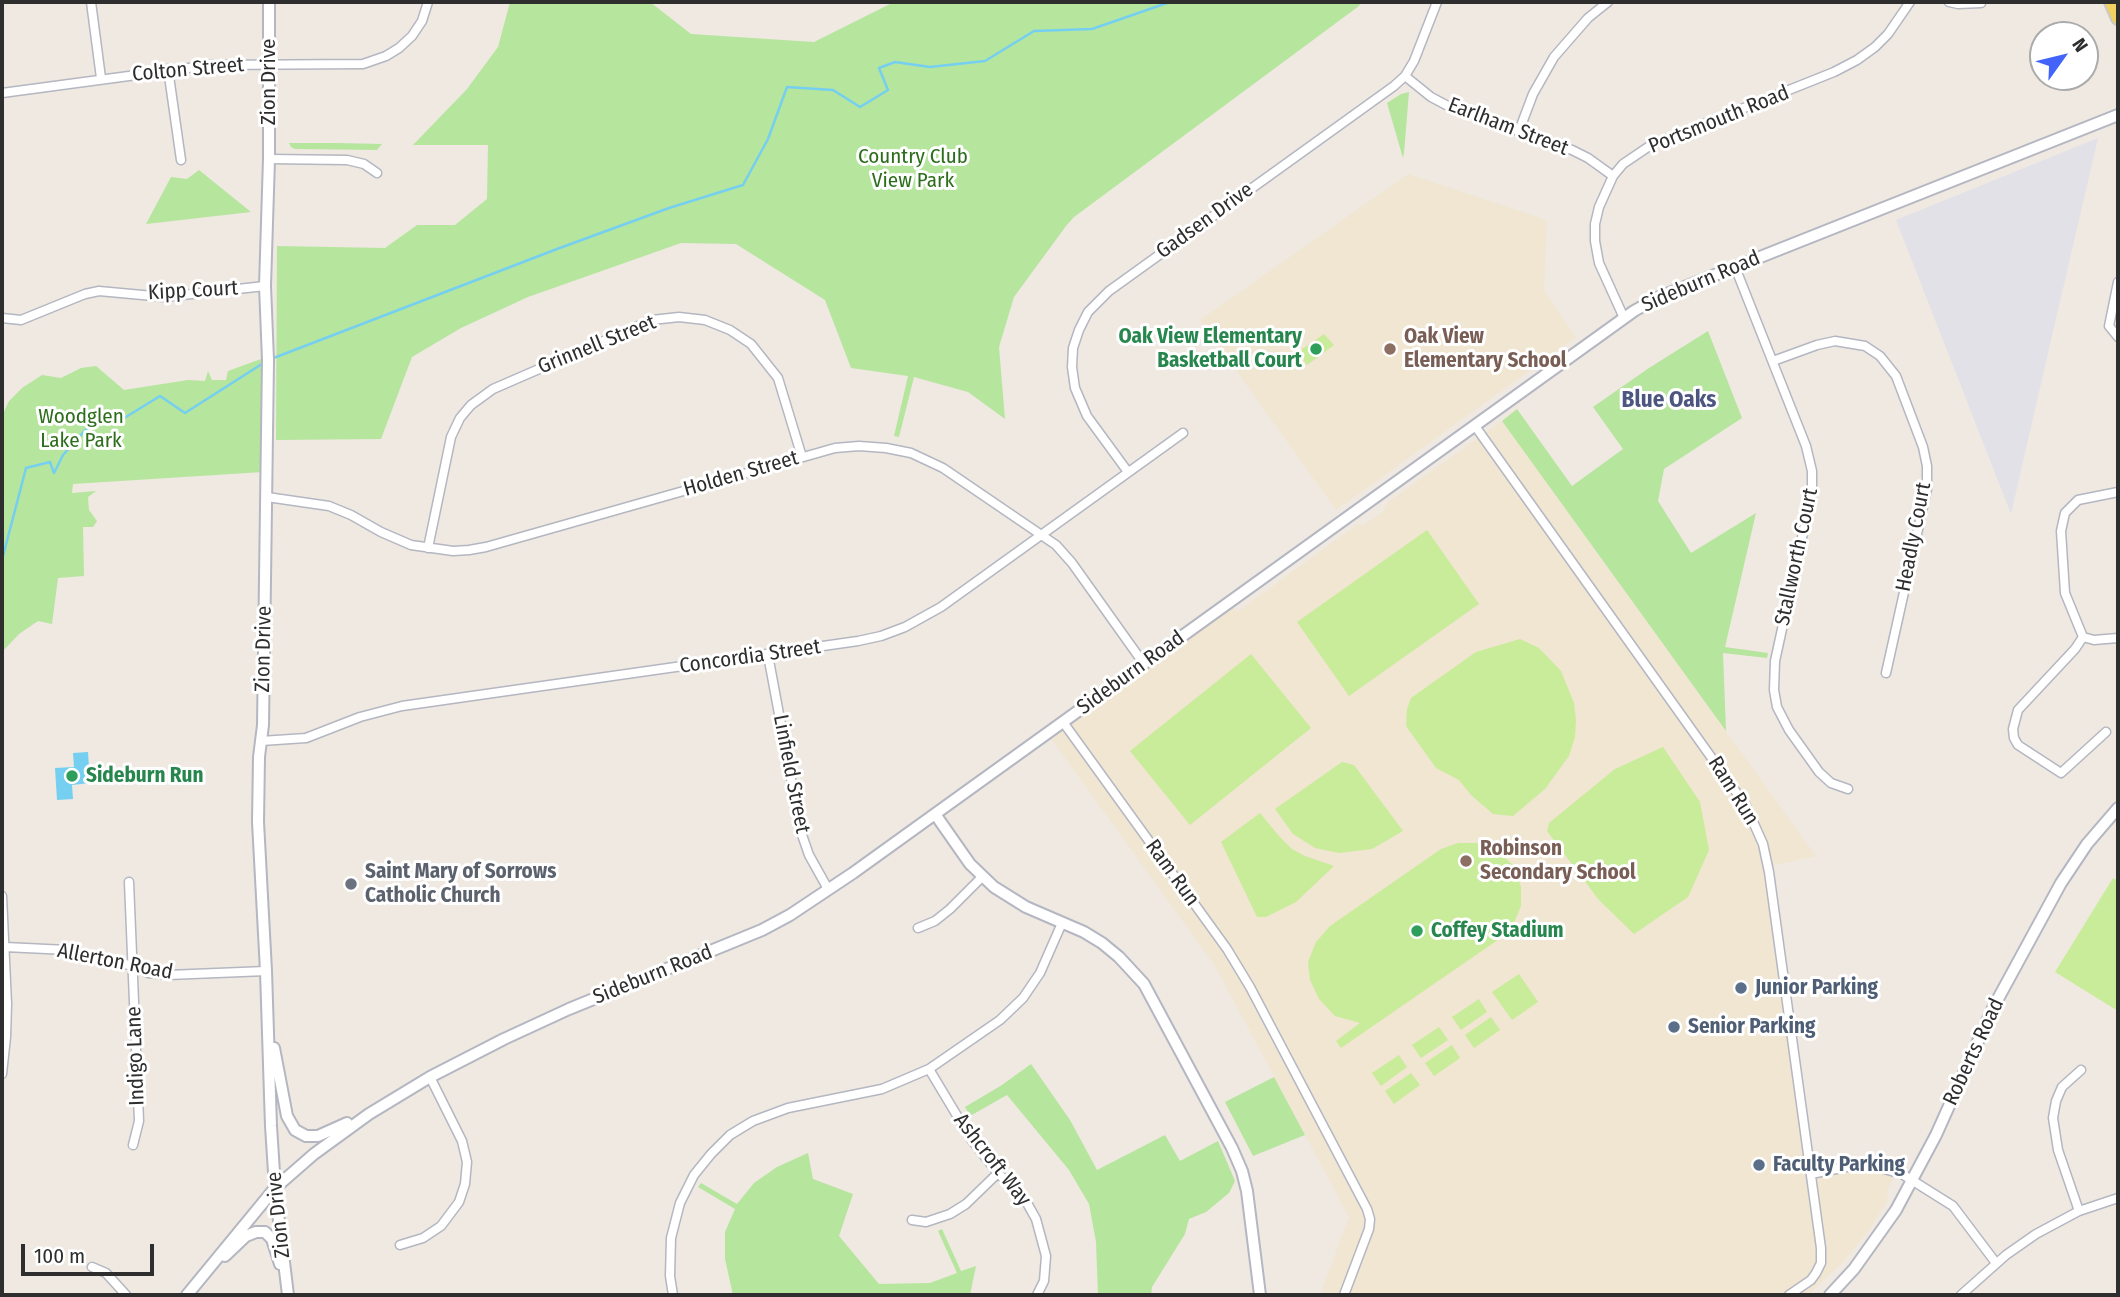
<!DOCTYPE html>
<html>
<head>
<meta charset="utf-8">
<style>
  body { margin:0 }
  #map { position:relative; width:2120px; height:1297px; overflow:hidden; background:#efe9e1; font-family:"Fira Sans Condensed",sans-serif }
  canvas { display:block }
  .frame { position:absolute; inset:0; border:4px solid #2e2e2e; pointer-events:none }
  .north { position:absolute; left:2029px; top:21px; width:70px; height:70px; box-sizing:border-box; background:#fff; border:2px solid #ababab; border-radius:50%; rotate:56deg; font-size:19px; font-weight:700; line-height:28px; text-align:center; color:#2e2e2e }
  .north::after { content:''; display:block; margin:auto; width:24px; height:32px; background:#4264fb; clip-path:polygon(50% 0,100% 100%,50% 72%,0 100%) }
  .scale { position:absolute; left:21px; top:1244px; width:133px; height:32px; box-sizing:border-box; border:4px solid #2e2e2e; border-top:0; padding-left:9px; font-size:21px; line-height:24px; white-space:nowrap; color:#2e2e2e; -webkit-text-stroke:5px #fff; paint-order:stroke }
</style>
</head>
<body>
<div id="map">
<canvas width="2120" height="1297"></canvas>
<div class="frame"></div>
<div class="north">N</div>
<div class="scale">100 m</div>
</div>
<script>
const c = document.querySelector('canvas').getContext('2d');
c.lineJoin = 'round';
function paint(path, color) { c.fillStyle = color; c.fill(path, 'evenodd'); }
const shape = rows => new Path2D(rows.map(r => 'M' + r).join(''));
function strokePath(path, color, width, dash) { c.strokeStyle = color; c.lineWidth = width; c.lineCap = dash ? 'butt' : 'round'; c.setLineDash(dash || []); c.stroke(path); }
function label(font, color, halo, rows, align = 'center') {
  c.font = font + ' "Fira Sans Condensed",sans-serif'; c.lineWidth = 6; c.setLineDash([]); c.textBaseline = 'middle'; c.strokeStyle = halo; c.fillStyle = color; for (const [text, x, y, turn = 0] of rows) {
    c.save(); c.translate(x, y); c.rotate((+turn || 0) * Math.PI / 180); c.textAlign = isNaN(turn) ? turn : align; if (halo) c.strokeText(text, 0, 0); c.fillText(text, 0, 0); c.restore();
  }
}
paint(shape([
  [2098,138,2052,336,2011,514,1896,220]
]), '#e3e1e8');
paint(shape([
  [1408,174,1547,220,1544,291,1576,337,1336,510,1200,320],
  [1502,421,1816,856,1771,866,1813,1169,1856,1165,1898,1172,1888,1188,1887,1201,1867,1233,1842,1263,1808,1295,1320,1295,1349,1217,1215,966,1050,737,1232,605,1237,612,1358,524,1364,525,1384,511,1387,503]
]), '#f0e6d1');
paint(shape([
  [510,2,650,2,691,34,814,42,894,2,1361,2,1359,6,1074,217,1066,226,1014,297,999,347,1005,419,968,392,914,377,899,437,894,436,908,376,851,368,825,300,736,244,681,243,528,297,461,328,412,357,381,439,276,440,277,246,385,248,417,225,455,225,487,199,488,145,413,145,467,89,498,47],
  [1409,92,1404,153,1403,158,1387,103,1401,94],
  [289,143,336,143,382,144,377,150,295,149,291,147],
  [199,170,251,212,146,224,171,177,187,179],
  [1708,331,1742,418,1664,469,1658,501,1691,553,1756,513,1725,647,1768,653,1767,658,1723,653,1726,731,1502,421,1517,409,1572,486,1623,449,1593,407,1649,368],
  [261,359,263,472,73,484,72,493,96,491,88,497,89,510,97,521,93,527,83,527,84,576,58,578,52,624,38,621,19,634,2,652,2,416,9,401,22,388,42,375,61,378,81,368,96,366,124,390,188,380,205,381,208,371,212,380,226,380,228,371],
  [1031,1064,1070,1120,1097,1170,1165,1135,1180,1161,1218,1141,1235,1181,1229,1193,1206,1212,1189,1219,1185,1234,1152,1287,1151,1295,1098,1295,1096,1242,1089,1204,1069,1170,1007,1095,970,1116,965,1107,1002,1085],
  [1274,1077,1305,1135,1253,1156,1225,1102],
  [808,1153,813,1179,853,1194,839,1236,879,1284,930,1283,957,1273,938,1231,942,1229,961,1271,976,1266,970,1295,733,1295,725,1259,725,1232,735,1209,698,1187,701,1183,737,1204,754,1183,777,1167]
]), '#b6e59e');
paint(shape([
  [1324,334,1334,345,1307,365,1298,352],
  [1427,530,1479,604,1349,696,1297,622],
  [1520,639,1539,648,1561,671,1574,703,1576,720,1575,737,1569,756,1545,789,1513,816,1493,814,1471,795,1459,780,1436,768,1406,726,1407,709,1411,698,1476,652],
  [1251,654,1311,728,1190,825,1130,751],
  [1663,747,1700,802,1709,850,1688,897,1634,934,1599,900,1547,831,1549,823,1615,769],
  [1342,762,1354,765,1403,831,1372,849,1339,853,1315,848,1293,834,1275,809],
  [1260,813,1279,836,1292,849,1305,856,1334,866,1296,902,1266,917,1257,917,1221,842],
  [1458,843,1476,843,1496,850,1513,865,1521,887,1521,906,1514,923,1502,937,1341,1048,1336,1041,1360,1023,1335,1016,1319,999,1310,980,1308,962,1316,942,1330,926,1441,849],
  [2113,878,2118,881,2118,1011,2055,972],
  [1519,974,1538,1002,1512,1020,1492,992],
  [1479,999,1487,1012,1461,1030,1452,1017],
  [1491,1017,1500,1030,1474,1048,1465,1035],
  [1439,1027,1448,1040,1421,1058,1412,1045],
  [1452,1045,1460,1058,1434,1076,1425,1063],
  [1399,1055,1407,1067,1381,1086,1372,1073],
  [1411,1073,1420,1085,1394,1104,1385,1091]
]), '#c9ec9a');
paint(shape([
  [88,752,90,783,72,785,73,799,57,800,55,768,74,767,73,753]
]), '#75cff0');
strokePath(shape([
  [271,359,557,249,669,208,743,185,768,139,787,87,833,90,860,107,888,90,879,68,895,62,930,67,985,61,1034,31,1092,29,1170,2],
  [2,560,26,468,50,462,54,473,63,455,97,417,121,420,160,396,185,413,265,362]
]), '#75cff0', 2.5);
const street = shape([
  [91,2,101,78],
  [1949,2,1958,4,1981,3],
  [168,69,181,160],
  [1405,76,1431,97,1448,106,1572,150,1588,158,1613,176],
  [2,93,211,65,363,64,386,56,399,48,412,36,422,21,428,2],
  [1519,131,1533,94,1554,57,1588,18,1608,2],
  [269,159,347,160,364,164,377,173],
  [1735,267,1806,446,1812,471,1812,492,1775,661,1774,690,1777,707,1789,730,1819,772,1831,783,1848,789],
  [2118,282,2109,326,2118,337],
  [2,318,21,320,85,294,99,291,164,297,265,286],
  [1624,318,1599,263,1595,241,1595,224,1599,207,1613,176,1623,164,1651,145,1834,72,1857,60,1875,47,1888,34,1910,2],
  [1773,361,1817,345,1835,341,1865,346,1880,356,1896,376,1923,447,1927,466,1927,489,1886,673],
  [1475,426,1746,806,1763,844,1769,872,1821,1248,1821,1263,1816,1273,1811,1280,1789,1295],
  [1128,472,1087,416,1075,388,1072,367,1073,348,1079,330,1088,312,1109,291,1394,86,1405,76,1414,61,1437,2],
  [2118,492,2078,500,2065,513,2061,531,2065,593,2083,637,2094,640,2118,638],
  [267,497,329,506,351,515,381,532,411,545,453,551,469,550,486,547,835,448,859,446,886,448,911,453,943,468,1056,545,1072,563,1144,664],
  [428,548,451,437,460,418,471,405,493,389,652,320,679,317,705,320,730,330,751,344,778,378,802,457],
  [2083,637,2075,649,2018,710,2013,729,2014,738,2018,745,2061,773,2106,732],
  [768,655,801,832,809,855,828,889],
  [1063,722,1227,949,1250,987,1367,1209,1370,1219,1369,1229,1344,1295],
  [261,741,306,738,360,717,402,706,858,641,881,636,905,627,941,607,1183,433],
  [129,882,139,1121,133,1145],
  [2,896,7,1004,6,1037,2,1074],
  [918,928,935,921,950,909,982,877],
  [5,947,67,950,133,966,148,973,168,975,266,971],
  [929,1069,971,1139,998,1173,1027,1203,1036,1219,1046,1256,1044,1281,1037,1295],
  [1811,1174,1856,1165,1877,1167,1902,1174,1953,1206,1996,1263],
  [2079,1211,2058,1150,2053,1118,2056,1101,2062,1087,2081,1070],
  [912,1220,926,1222,950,1214,966,1204,998,1173],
  [400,1245,423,1238,441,1226,459,1202,465,1184,467,1162,462,1141,430,1077],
  [92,1267,106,1273,126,1295],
  [673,1295,670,1276,671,1238,680,1203,694,1175,711,1154,730,1135,753,1121,788,1108,882,1089,929,1069,1000,1020,1023,998,1040,973,1062,923],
  [1961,1295,2006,1255,2036,1234,2079,1211,2118,1198]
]);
const secondary = shape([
  [269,2,269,159,265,286,268,360,263,725,259,757,258,822,266,971,271,1126,275,1188,288,1295],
  [935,814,970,864,994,887,1026,907,1084,932,1102,943,1119,957,1144,984,1232,1148,1242,1171,1247,1191,1260,1295],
  [274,1048,287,1116,295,1130,306,1136,318,1136,347,1123],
  [225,1256,246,1236,256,1232,265,1232,272,1239,280,1264],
  [187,1295,275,1188,314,1154,369,1114,430,1077,504,1039,569,1009,762,930,790,915,853,873,1634,311,1657,298,1735,267,2118,115],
  [1830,1295,1854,1269,1896,1210,1936,1135,1993,1008,2061,883,2087,844,2118,808]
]);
const primary = shape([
  [2111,2,2118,18]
]);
strokePath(street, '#b4b7c1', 11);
strokePath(secondary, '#b4b7c1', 14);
strokePath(primary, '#c9c9c9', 16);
strokePath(street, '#fff', 8);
strokePath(secondary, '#fff', 10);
strokePath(primary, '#f2d163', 12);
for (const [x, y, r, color] of [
  [1316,349,7,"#2e9e5b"],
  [1390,349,7,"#8d6e63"],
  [72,776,7,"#2e9e5b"],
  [1466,861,7,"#8d6e63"],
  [351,884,7,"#6b7280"],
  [1417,931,7,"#2e9e5b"],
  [1741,988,7,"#5c6f8a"],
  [1674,1027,7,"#5c6f8a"],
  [1759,1165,7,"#5c6f8a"]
]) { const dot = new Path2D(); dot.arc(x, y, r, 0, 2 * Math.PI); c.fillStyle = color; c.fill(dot); strokePath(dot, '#fff', 2.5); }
label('21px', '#2e2e2e', '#fff', [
  ["Colton Street",188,70,-5],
  ["Zion Drive",269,82,-90],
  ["Portsmouth Road",1719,120,-22],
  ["Earlham Street",1508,127,21],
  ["Gadsen Drive",1205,221,-36],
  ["Sideburn Road",1701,282,-23],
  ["Kipp Court",193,291,-3],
  ["Grinnell Street",597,345,-22],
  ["Holden Street",741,474,-16],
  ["Headly Court",1914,537,-79],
  ["Stallworth Court",1797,557,-78],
  ["Zion Drive",264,649,-89],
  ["Concordia Street",750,657,-8],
  ["Sideburn Road",1131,673,-36],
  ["Linfield Street",791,774,79],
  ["Ram Run",1733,791,58],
  ["Ram Run",1172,873,54],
  ["Allerton Road",115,962,11],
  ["Sideburn Road",653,975,-22],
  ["Roberts Road",1974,1052,-65],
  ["Indigo Lane",136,1056,-92],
  ["Ashcroft Way",992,1160,52],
  ["Zion Drive",279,1215,-96]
]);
label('21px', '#2c6e1b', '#fff', [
  ["Country Club",913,157],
  ["View Park",913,181],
  ["Woodglen",81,417],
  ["Lake Park",81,441]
]);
label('bold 21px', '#27864d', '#fff', [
  ["Oak View Elementary",1302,337,"right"],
  ["Basketball Court",1302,361,"right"],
  ["Sideburn Run",86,776],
  ["Coffey Stadium",1431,931]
], 'left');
label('bold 21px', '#785e54', '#fff', [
  ["Oak View",1404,337],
  ["Elementary School",1404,361],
  ["Robinson",1480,849],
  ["Secondary School",1480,873]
], 'left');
label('bold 21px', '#5b616d', '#fff', [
  ["Saint Mary of Sorrows",365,872],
  ["Catholic Church",365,896]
], 'left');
label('bold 21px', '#4e5e75', '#fff', [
  ["Junior Parking",1755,988],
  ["Senior Parking",1688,1027],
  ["Faculty Parking",1773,1165]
], 'left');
label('bold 23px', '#4d5680', '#fff', [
  ["Blue Oaks",1669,401]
]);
</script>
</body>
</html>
